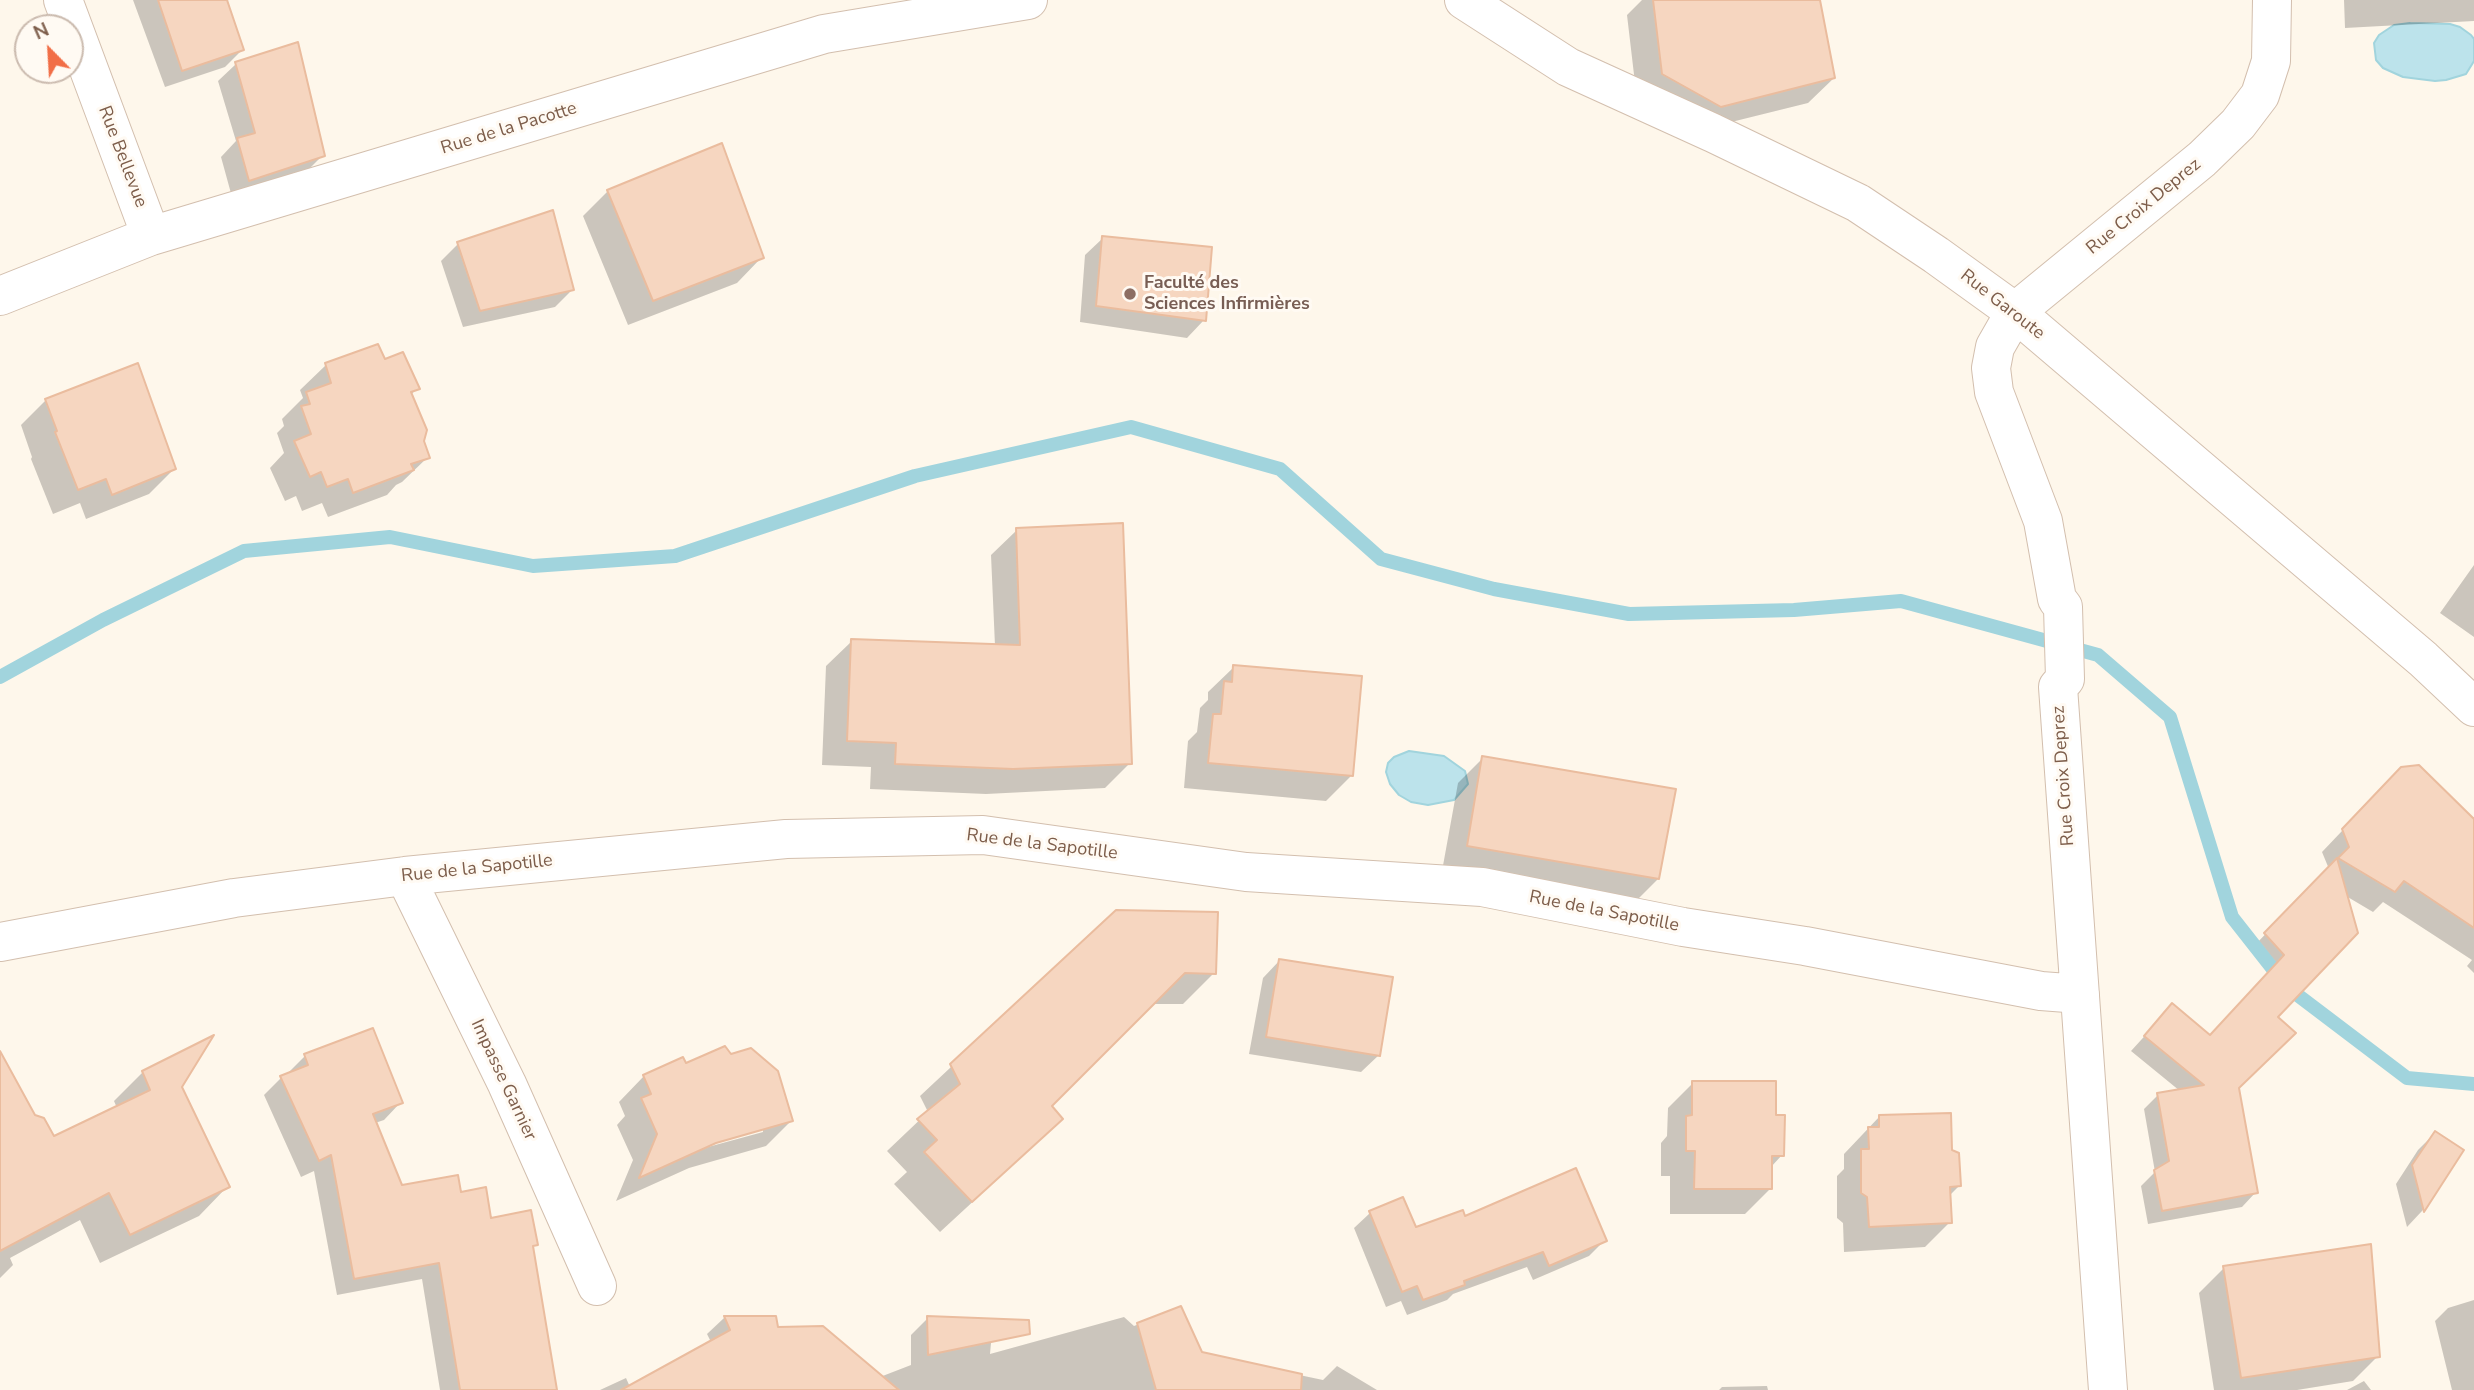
<!DOCTYPE html>
<html>
<head>
<meta charset="utf-8">
<style>
  body { margin:0 }
  #map { position:relative; width:2474px; height:1390px; overflow:hidden; background:#fef7eb; font-family:"Nunito Sans",sans-serif }
  canvas { display:block }
  .north { position:absolute; left:14px; top:14px; width:70px; height:70px; box-sizing:border-box; background:#fffaf3; border:2px solid #cbbbaf; border-radius:50%; rotate:336deg; font-size:19px; font-weight:700; line-height:28px; text-align:center; color:#7d5d4a }
  .north::after { content:''; display:block; margin:auto; width:24px; height:32px; background:#f16e47; clip-path:polygon(50% 0,100% 100%,50% 72%,0 100%) }
</style>
</head>
<body>
<div id="map">
<canvas width="2474" height="1390"></canvas>
<div class="north">N</div>
</div>
<script>
const c = document.querySelector('canvas').getContext('2d');
c.lineJoin = 'round';
function paint(path, color) { c.fillStyle = color; c.fill(path, 'evenodd'); }
const shape = rows => new Path2D(rows.map(r => 'M' + r).join(''));
function strokePath(path, color, width, dash) { c.strokeStyle = color; c.lineWidth = width; c.lineCap = dash ? 'butt' : 'round'; c.setLineDash(dash || []); c.stroke(path); }
function label(font, color, halo, rows, align = 'center') {
  c.font = font + ' "Nunito Sans",sans-serif'; c.lineWidth = 6; c.setLineDash([]); c.textBaseline = 'middle'; c.strokeStyle = halo; c.fillStyle = color; for (const [text, x, y, turn = 0] of rows) {
    c.save(); c.translate(x, y); c.rotate((+turn || 0) * Math.PI / 180); c.textAlign = isNaN(turn) ? turn : align; if (halo) c.strokeText(text, 0, 0); c.fillText(text, 0, 0); c.restore();
  }
}
const water = shape([
  [2410,23,2450,24,2460,27,2471,35,2474,39,2474,61,2466,74,2446,80,2435,81,2403,77,2383,68,2376,60,2374,43,2379,35,2394,25,2410,23],
  [1409,751,1444,756,1465,771,1468,784,1454,800,1428,805,1411,802,1399,795,1390,784,1386,772,1388,763,1394,757,1409,751]
]);
paint(water, '#bce3eb');
strokePath(water, '#a1d4dd', 2);
paint(shape([
  [133,0,229,0,225,1,242,50,225,67,165,87],
  [1642,0,1817,0,1834,78,1808,103,1695,131,1637,100,1627,15],
  [2344,0,2474,0,2474,21,2345,28],
  [236,64,323,155,306,172,232,197,221,157,236,141,218,81],
  [608,191,762,257,737,283,628,325,583,216],
  [1103,238,1204,320,1187,338,1080,322,1085,255],
  [458,244,572,290,555,307,463,327,441,261],
  [384,361,417,388,411,395,428,457,402,482,396,485,387,495,328,517,322,503,302,511,296,496,285,501,270,468,284,453,277,433,284,426,282,419,303,398,300,390,326,365],
  [98,378,174,469,149,494,86,519,80,503,53,514,31,459,32,457,21,425,46,400],
  [1017,530,1130,763,1105,788,986,794,870,789,871,767,822,765,826,666,852,641,995,646,991,555],
  [2474,565,2474,637,2440,613],
  [1234,667,1352,775,1326,801,1184,788,1188,741,1197,732,1200,708,1208,700,1208,692],
  [1483,758,1658,879,1633,904,1442,871,1458,783],
  [2380,791,2471,819,2474,817,2474,973,2467,966,2472,960,2383,902,2373,912,2346,896,2237,1088,2256,1192,2242,1207,2148,1224,2141,1186,2155,1172,2144,1109,2158,1095,2180,1091,2131,1051,2172,1006,2210,1036,2271,970,2251,949,2329,869,2322,852],
  [1117,912,1214,973,1183,1004,1152,1004,1049,1106,1029,1150,940,1232,894,1184,907,1172,887,1151,928,1112,920,1096],
  [1280,960,1379,1055,1361,1072,1249,1054,1263,978],
  [372,1030,401,1102,384,1120,375,1123,401,1187,459,1194,490,1220,536,1244,532,1248,555,1390,440,1390,422,1279,337,1295,314,1171,301,1177,264,1095,281,1078,288,1075,288,1073,305,1056],
  [143,1072,180,1087,227,1187,199,1216,100,1263,80,1220,10,1258,13,1265,0,1278,0,1091,33,1117,53,1139,117,1108,114,1101],
  [644,1076,791,1121,766,1146,689,1168,616,1201,633,1160,617,1125,625,1116,619,1102],
  [763,1128,763,1132,708,1147,707,1144],
  [1693,1083,1774,1117,1782,1155,1771,1167,1770,1189,1745,1214,1670,1214,1670,1176,1661,1176,1661,1143,1667,1136,1668,1108],
  [1880,1116,1950,1151,1959,1186,1949,1196,1950,1222,1925,1247,1844,1252,1843,1223,1837,1218,1837,1176,1844,1169,1844,1154],
  [2435,1133,2462,1150,2422,1211,2407,1227,2396,1184,2418,1150],
  [1370,1213,1415,1230,1464,1218,1605,1240,1589,1256,1533,1280,1527,1267,1453,1294,1447,1300,1407,1315,1401,1301,1386,1307,1354,1228],
  [2224,1268,2378,1356,2353,1381,2297,1390,2214,1390,2199,1293],
  [2474,1300,2474,1390,2452,1390,2435,1321,2448,1308],
  [1180,1308,1200,1354,1323,1380,1337,1366,1377,1390,600,1390,626,1378,630,1387,711,1342,707,1334,724,1318,774,1318,776,1329,880,1377,911,1365,911,1335,928,1318,993,1321,990,1354,1124,1317,1134,1326],
  [2364,1381,2371,1390,2347,1390],
  [1767,1386,1768,1390,1719,1390,1722,1387]
]), '#0003');
strokePath(shape([
  [0,677,103,620,244,551,390,537,533,566,675,556,915,476,1131,427,1280,469,1381,559,1494,589,1629,614,1794,610,1901,601,2098,655,2170,717,2232,917,2287,987,2407,1078,2474,1084]
]), '#a1d4dd', 14);
const building = shape([
  [158,0,227,0,244,50,182,71,158,0],
  [1653,0,1820,0,1835,78,1721,107,1662,74,1653,0],
  [298,42,325,156,249,181,237,138,255,133,235,62,298,42],
  [722,143,764,258,653,301,607,190,722,143],
  [553,210,574,290,480,311,457,242,553,210],
  [1102,236,1212,247,1206,321,1096,306,1102,236],
  [378,344,385,359,403,352,420,389,411,392,427,430,424,441,430,458,411,464,414,470,353,493,348,479,327,487,321,472,310,477,294,441,311,434,301,406,310,404,306,392,331,383,325,363,378,344],
  [138,363,176,469,112,495,106,479,78,490,55,432,57,431,45,399,138,363],
  [1123,523,1132,764,1013,769,895,764,896,743,847,741,851,639,1020,645,1016,528,1123,523],
  [1233,665,1362,676,1353,776,1208,763,1213,714,1221,714,1224,681,1232,682,1233,665],
  [1482,756,1676,789,1659,879,1467,846,1482,756],
  [2419,765,2474,819,2474,928,2404,881,2395,892,2338,858,2349,847,2342,829,2401,767,2419,765],
  [2337,858,2358,933,2278,1017,2296,1033,2239,1088,2258,1193,2162,1211,2154,1170,2169,1161,2157,1093,2204,1085,2144,1036,2172,1003,2210,1035,2284,955,2264,933,2337,858],
  [1116,910,1218,912,1216,974,1185,973,1052,1106,1063,1119,972,1202,924,1152,937,1140,917,1119,960,1084,950,1064,1116,910],
  [1279,959,1393,977,1380,1056,1266,1037,1279,959],
  [373,1028,403,1103,373,1114,402,1185,458,1175,461,1192,486,1187,491,1218,531,1210,538,1245,533,1246,557,1390,460,1390,439,1263,354,1279,331,1155,319,1161,280,1076,308,1065,304,1054,373,1028],
  [214,1035,182,1087,230,1187,130,1235,109,1193,0,1251,0,1051,35,1115,44,1118,54,1136,150,1090,142,1071,214,1035],
  [725,1046,731,1054,751,1048,778,1071,793,1121,716,1143,639,1178,657,1134,641,1098,651,1094,643,1075,683,1057,686,1063,725,1046],
  [1692,1081,1776,1081,1776,1115,1785,1115,1784,1156,1772,1156,1772,1189,1694,1189,1695,1151,1686,1151,1686,1116,1692,1115,1692,1081],
  [1951,1113,1952,1150,1959,1153,1961,1186,1950,1187,1952,1223,1869,1227,1867,1197,1861,1193,1861,1149,1869,1149,1868,1127,1879,1127,1879,1115,1951,1113],
  [2435,1131,2464,1150,2424,1212,2412,1165,2435,1131],
  [1576,1168,1607,1241,1549,1266,1543,1252,1464,1281,1465,1285,1423,1300,1417,1286,1402,1292,1369,1211,1403,1197,1416,1227,1463,1210,1465,1216,1576,1168],
  [2371,1244,2380,1357,2241,1378,2223,1266,2371,1244],
  [1181,1306,1202,1352,1302,1374,1301,1390,1156,1390,1137,1323,1181,1306],
  [724,1316,776,1316,778,1327,823,1326,899,1390,621,1390,730,1330,724,1316],
  [927,1316,1029,1320,1030,1334,928,1355,927,1316]
]);
paint(building, '#f6d6c0');
strokePath(building, '#eabc9e', 2);
const street = shape([
  [63,0,151,236],
  [1464,0,1568,67,1713,133,1858,203,1936,255,2015,312,2423,659,2474,707],
  [0,296,151,236,824,34,1028,0],
  [405,876,507,1084,597,1286],
  [0,942,234,898,405,876,786,839,983,835,1246,872,1482,887,1683,927,1805,946,2041,991,2080,994],
  [2108,1390,2058,687,2065,679,2063,607,2057,599,2043,521,1994,392,1991,368,1995,347,2015,312,2202,159,2238,124,2260,95,2271,61,2272,0]
]);
strokePath(street, '#d3bfae', 40);
strokePath(street, '#fff', 38);
for (const [x, y, r, color] of [
  [1130,294,7,"#8d6e63"]
]) { const dot = new Path2D(); dot.arc(x, y, r, 0, 2 * Math.PI); c.fillStyle = color; c.fill(dot); strokePath(dot, '#fffaf3', 2.5); }
label('18px', '#7d5d4a', '#fffaf3', [
  ["Rue de la Pacotte",509,129,-17],
  ["Rue Bellevue",122,157,69],
  ["Rue Croix Deprez",2144,207,-39],
  ["Rue Garoute",2002,305,38],
  ["Rue Croix Deprez",2064,776,-94],
  ["Rue de la Sapotille",1042,845,7],
  ["Rue de la Sapotille",477,869,-6],
  ["Rue de la Sapotille",1604,912,11],
  ["Impasse Garnier",503,1080,65]
]);
label('bold 18px', '#785e54', '#fffaf3', [
  ["Faculté des",1144,284],
  ["Sciences Infirmières",1144,305]
], 'left');
</script>
</body>
</html>
